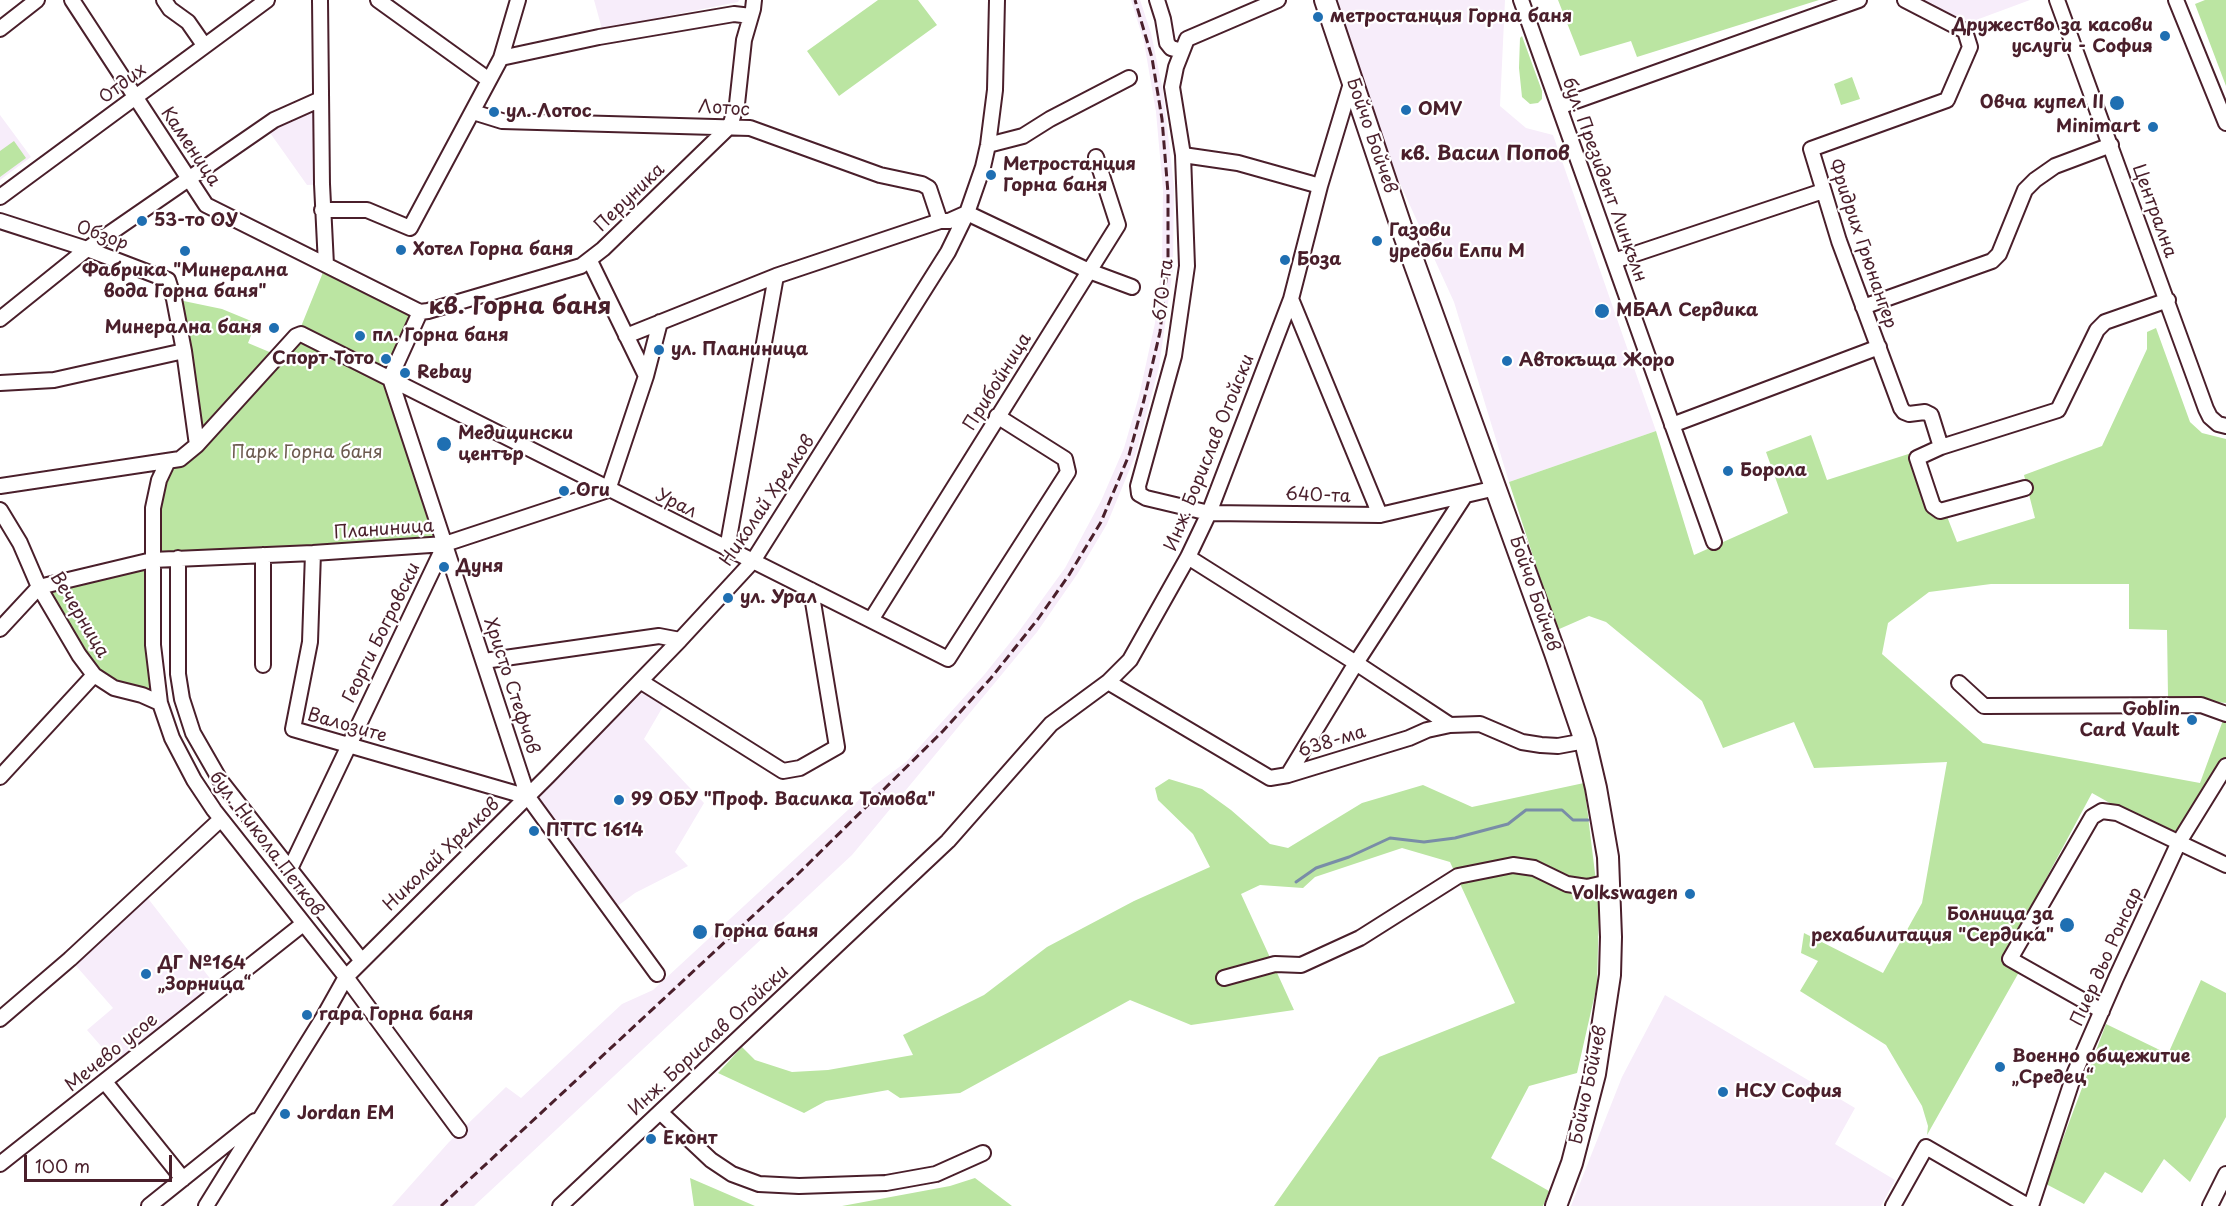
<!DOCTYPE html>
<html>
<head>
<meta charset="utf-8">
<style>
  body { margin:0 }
  #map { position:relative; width:2226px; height:1206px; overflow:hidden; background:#fff; font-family:"Playpen Sans",sans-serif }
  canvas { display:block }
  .scale { position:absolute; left:24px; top:1155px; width:148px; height:27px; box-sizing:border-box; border:3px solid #4a1f2b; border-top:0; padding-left:8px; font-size:18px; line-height:21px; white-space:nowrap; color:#4a1f2b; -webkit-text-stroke:4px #fff; paint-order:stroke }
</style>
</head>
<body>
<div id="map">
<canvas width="2226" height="1206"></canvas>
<div class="scale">100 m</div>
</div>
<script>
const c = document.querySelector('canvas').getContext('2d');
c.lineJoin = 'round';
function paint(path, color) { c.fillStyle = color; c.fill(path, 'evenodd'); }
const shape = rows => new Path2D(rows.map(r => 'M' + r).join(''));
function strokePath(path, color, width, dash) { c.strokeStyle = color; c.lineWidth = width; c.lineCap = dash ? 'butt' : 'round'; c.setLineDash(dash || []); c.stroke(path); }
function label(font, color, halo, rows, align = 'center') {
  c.font = font + ' "Playpen Sans",sans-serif'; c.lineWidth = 4.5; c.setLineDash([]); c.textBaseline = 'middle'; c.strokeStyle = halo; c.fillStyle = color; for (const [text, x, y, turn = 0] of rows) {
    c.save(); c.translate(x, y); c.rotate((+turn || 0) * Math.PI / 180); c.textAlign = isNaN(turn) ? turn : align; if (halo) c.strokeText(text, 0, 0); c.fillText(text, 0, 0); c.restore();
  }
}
paint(shape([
  [594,0,739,0,738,2,602,29],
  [1131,0,1140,0,1151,33,1163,91,1174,187,1173,268,1159,367,1136,454,1107,524,1078,573,1037,632,852,855,474,1206,392,1206,449,1142,506,1087,521,1098,622,1004,653,990,875,785,906,762,984,675,1017,634,1065,568,1101,501,1124,448,1139,396,1155,323,1162,262,1163,190,1156,112,1144,42],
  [1337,0,1505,0,1500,106,1526,128,1553,135,1656,431,1509,482,1454,302,1397,177,1351,47],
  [1916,0,2030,0,1976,20,1958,23],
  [325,99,325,184,307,185,268,130],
  [0,115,31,157,0,180],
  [643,691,665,703,644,739,704,803,675,852,688,866,635,893,615,908,534,796],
  [143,892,219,990,121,1069,87,1030,113,1008,70,959],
  [1665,995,1855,1108,1835,1144,1895,1180,1881,1206,1571,1206,1622,1077]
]), '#f7edfa');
paint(shape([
  [878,0,918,0,937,25,839,96,807,51],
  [1558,0,1819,0,1637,57,1631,41,1580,56],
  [2205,0,2226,0,2226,86,2195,4],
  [1522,36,1542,91,1542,99,1538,103,1530,104,1522,97,1519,68,1520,38],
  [1852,77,1860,99,1841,105,1834,84],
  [14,141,26,158,0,177,0,151],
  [326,265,420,312,390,378,445,544,152,560,160,703,94,675,39,587,152,559,153,508,168,461,197,445,174,299,222,309,256,323,248,343,279,356,298,334],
  [2156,328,2190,422,2202,433,2226,439,2226,703,2168,697,2167,630,2129,629,2129,584,1991,584,1929,592,1888,623,1882,654,1983,743,2200,783,2226,712,2226,766,2179,842,2092,793,2005,955,2023,965,1927,1135,1928,1126,1922,1106,1886,1045,1800,991,1818,961,1801,953,1804,933,1883,973,1922,903,1947,762,1814,768,1794,722,1723,748,1702,701,1606,622,1589,616,1557,630,1509,482,1656,431,1694,555,1788,513,1766,452,1811,435,1827,480,1921,450,1957,542,2035,518,2024,475,2102,446,2147,349,2147,332],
  [1169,779,1202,789,1231,810,1270,844,1288,848,1362,803,1423,785,1472,807,1584,783,1599,906,1597,985,1577,1073,1529,1086,1491,1158,1549,1191,1543,1206,1274,1206,1379,1057,1515,1003,1450,862,1402,848,1315,877,1303,888,1260,885,1241,894,1294,1010,1191,1025,1130,1000,960,1093,900,1098,888,1090,826,1101,804,1113,718,1073,742,1047,755,1060,792,1072,828,1070,913,1055,903,1035,984,995,1047,947,1134,901,1210,867,1193,834,1158,800,1155,788],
  [2201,980,2226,993,2226,1117,2190,1182,2164,1159,2142,1193,2105,1172,2084,1204,2046,1184,2106,1024,2168,1054],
  [690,1178,755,1206,842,1206,950,1186,975,1178,1012,1206,694,1206]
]), '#bbe5a2');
strokePath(shape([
  [1296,882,1316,868,1349,857,1390,838,1424,842,1455,838,1508,824,1526,810,1562,810,1573,820,1588,820]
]), '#798da7', 3);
const minor = shape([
  [72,0,206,205,420,312,428,311,581,266,603,249,730,126,737,104,744,40,753,9,754,0],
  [164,0,170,9,188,22,204,45],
  [320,0,322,184,326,265],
  [378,0,489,80],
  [1157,0,1163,19,1167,43,1171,48,1182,51],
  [1278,0,1187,39,1176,67,1172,87,1183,155,1187,266,1174,356,1138,486,1139,494,1146,498,1209,513,1380,515,1496,488],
  [1521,0,1714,542],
  [1905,0,1965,31,1970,47,1947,100,1811,149,1839,241,1901,408,1904,412,1909,414,1925,412,1931,415,1941,447],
  [2057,0,2206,409,2210,417,2218,424,2226,426],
  [2176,0,2226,123],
  [0,29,37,0],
  [501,58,599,37,734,14,751,16],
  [1559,107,1859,0],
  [473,112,502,121,750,128,880,175,922,184,929,188,940,221],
  [988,145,1023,136,1050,119,1129,78],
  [1183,155,1238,163,1320,186],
  [0,197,267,0],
  [322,210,367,210,410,228,501,58,518,0],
  [967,213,1089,271,1132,287],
  [0,221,87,249,168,280,174,299,184,351,197,445],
  [590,261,646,376],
  [1614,261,1823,191],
  [1291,299,1380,515],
  [1863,307,1992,261,1999,254,2025,190,2035,180,2055,166,2111,145],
  [0,319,87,249,274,120,321,99],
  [626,336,776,276,940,221,949,221,967,213],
  [390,378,528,797,657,974],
  [390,378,420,312],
  [0,383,54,380,184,351],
  [1672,425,1879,347],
  [168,461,159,480,153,508,153,645,160,703,172,738,194,780,214,810,346,977,459,1130],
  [0,486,180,459,197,445,296,336,301,334,948,659,1068,472,1065,459,997,416],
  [2025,488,1940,511,1933,506,1917,458,1941,447,2058,410,2097,330,2105,322,2168,300],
  [608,490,646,376,660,322],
  [0,510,20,543,39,587,79,655,94,675,114,688,142,695,160,703],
  [727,549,776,276],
  [313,553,310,642,293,729,528,797],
  [263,555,263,665],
  [1188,557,1356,663,1450,725],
  [178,558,178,674,182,699,193,733,220,780,362,961],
  [871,620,1118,225,1096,157],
  [0,629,39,587,152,560,313,553,445,544,608,490],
  [484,661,659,636,680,640],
  [640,681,783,771,800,768,837,747,811,590],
  [1108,682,1270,778,1288,775,1409,738,1427,730,1450,725,1480,724,1522,742,1541,745,1558,746,1585,741],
  [1959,683,1984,706,2201,705,2226,714],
  [1288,775,1356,663,1464,497],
  [0,777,94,675],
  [290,869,445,544],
  [1224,978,1275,964,1301,965,1360,938,1458,876,1513,865,1534,868,1567,884,1587,887,1609,882],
  [2102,1011,2010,959,2092,817,2102,811,2117,813,2226,865],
  [0,1019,70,959,221,819],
  [105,1082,183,1179],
  [660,1112,711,1160,732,1174,759,1184,799,1186,886,1183,936,1174,983,1153],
  [0,1164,303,924],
  [149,1206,255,1121],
  [206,1206,323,1018,346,977,548,776,680,640,753,561,948,252,967,213,983,167,988,145,995,90,997,0],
  [560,1206,948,841,1051,724,1108,682,1130,660,1188,557,1209,513,1291,299,1320,186,1352,80],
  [1893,1206,1926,1147,2028,1206],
  [2031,1206,2075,1072,2116,978,2179,842,2226,766],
  [2210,1206,2226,1174]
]);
const highway = shape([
  [1325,0,1404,235,1555,653,1585,741,1596,788,1608,857,1611,937,1610,975,1595,1074,1572,1163,1556,1206]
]);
strokePath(minor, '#4a1f2b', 18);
strokePath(highway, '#4a1f2b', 24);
strokePath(minor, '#fff', 14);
strokePath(highway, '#fff', 20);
strokePath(shape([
  [441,1206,799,873,943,731,991,678,1038,619,1069,575,1101,522,1129,455,1144,400,1160,332,1168,262,1168,193,1162,119,1152,58,1135,0]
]), '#4a1f2b', 3, [9, 4.5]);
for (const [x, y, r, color] of [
  [1318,17,6,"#1f6fb2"],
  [2165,36,6,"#1f6fb2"],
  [2117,103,8,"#1f6fb2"],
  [1406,110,6,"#1f6fb2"],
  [494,112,6,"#1f6fb2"],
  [2153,127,6,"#1f6fb2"],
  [991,175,6,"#1f6fb2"],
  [142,221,6,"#1f6fb2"],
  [1377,241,6,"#1f6fb2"],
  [401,250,6,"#1f6fb2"],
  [185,251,6,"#1f6fb2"],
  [1285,260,6,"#1f6fb2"],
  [1602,311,8,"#1f6fb2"],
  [274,328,6,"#1f6fb2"],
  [360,336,6,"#1f6fb2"],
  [659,350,6,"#1f6fb2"],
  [386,359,6,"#1f6fb2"],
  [1507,361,6,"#1f6fb2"],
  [405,373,6,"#1f6fb2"],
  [444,444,8,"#1f6fb2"],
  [1728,471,6,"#1f6fb2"],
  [564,491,6,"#1f6fb2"],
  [444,567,6,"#1f6fb2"],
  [728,598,6,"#1f6fb2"],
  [2192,720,6,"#1f6fb2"],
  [619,800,6,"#1f6fb2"],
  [534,831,6,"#1f6fb2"],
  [1690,894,6,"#1f6fb2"],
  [2067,925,8,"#1f6fb2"],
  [700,932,8,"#1f6fb2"],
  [146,974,6,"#1f6fb2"],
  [307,1015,6,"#1f6fb2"],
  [2000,1067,6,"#1f6fb2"],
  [1723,1092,6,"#1f6fb2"],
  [285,1114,6,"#1f6fb2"],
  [651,1139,6,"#1f6fb2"]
]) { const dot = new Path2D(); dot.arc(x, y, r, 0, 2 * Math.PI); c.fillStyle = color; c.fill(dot); strokePath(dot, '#fff', 2); }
label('bold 18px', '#4a1f2b', '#fff', [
  ["метростанция Горна баня",1330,17],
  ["Дружество за касови",2153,26,"right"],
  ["услуги - София",2153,47,"right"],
  ["Овча купел II",2104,103,"right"],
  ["OMV",1418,110],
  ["ул. Лотос",506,112],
  ["Minimart",2141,127,"right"],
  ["Метростанция",1003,165],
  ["Горна баня",1003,186],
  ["53-то ОУ",154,221],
  ["Газови",1389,231],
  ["уредби Елпи М",1389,252],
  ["Хотел Горна баня",413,250],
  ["Боза",1297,260],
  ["Фабрика \"Минерална",185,271,"center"],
  ["вода Горна баня\"",185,292,"center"],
  ["МБАЛ Сердика",1616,311],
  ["Минерална баня",262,328,"right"],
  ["пл. Горна баня",372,336],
  ["ул. Планиница",671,350],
  ["Спорт Тото",374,359,"right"],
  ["Автокъща Жоро",1519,361],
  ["Rebay",417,373],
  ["Медицински",458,434],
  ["център",458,455],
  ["Борола",1740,471],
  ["Оги",576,491],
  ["Дуня",456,567],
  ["ул. Урал",740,598],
  ["Goblin",2180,710,"right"],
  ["Card Vault",2180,731,"right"],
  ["99 ОБУ \"Проф. Василка Томова\"",631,800],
  ["ПТТС 1614",546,831],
  ["Volkswagen",1678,894,"right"],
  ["Болница за",2054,915,"right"],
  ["рехабилитация \"Сердика\"",2054,936,"right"],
  ["Горна баня",714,932],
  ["ДГ №164",158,964],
  ["„Зорница“",158,985],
  ["гара Горна баня",319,1015],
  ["Военно общежитие",2012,1057],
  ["„Средец“",2012,1078],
  ["НСУ София",1735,1092],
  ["Jordan EM",297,1114],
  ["Еконт",663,1139]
], 'left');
label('18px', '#4a1f2b', '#fff', [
  ["Отдих",123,84,-37],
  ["Лотос",724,109,4],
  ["Бойчо Бойчев",1371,136,71],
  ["Каменица",190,147,56],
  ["бул. Президент Линкълн",1604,180,70],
  ["Перуника",630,198,-44],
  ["Централна",2154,211,70],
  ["Обзор",102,236,20],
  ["Фридрих Грюнангер",1862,244,71],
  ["670-та",1164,290,-83],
  ["Прибойница",998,382,-58],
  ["Инж. Борислав Огойски",1210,453,-68],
  ["640-та",1318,496,2],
  ["Николай Хрелков",768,501,-56],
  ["Урал",676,504,26],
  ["Планиница",384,530,-4],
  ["Бойчо Бойчев",1534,594,71],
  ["Вечерница",79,615,59],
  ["Георги Богровски",382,633,-64],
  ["Христо Стефчов",511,686,72],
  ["Валозите",347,726,16],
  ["638-ма",1332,742,-17],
  ["бул. Никола Петков",266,844,53],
  ["Николай Хрелков",442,855,-44],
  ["Пиер дьо Ронсар",2107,957,-66],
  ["Инж. Борислав Огойски",709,1041,-43],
  ["Мечево усое",112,1053,-39],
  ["Бойчо Бойчев",1589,1085,-78]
]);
label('18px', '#6c5a4f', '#fff', [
  ["Парк Горна баня",307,453]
]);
label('bold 20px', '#4a1f2b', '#fff', [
  ["кв. Васил Попов",1485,154]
]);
label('bold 24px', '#4a1f2b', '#fff', [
  ["кв. Горна баня",520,307]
]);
</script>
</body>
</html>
